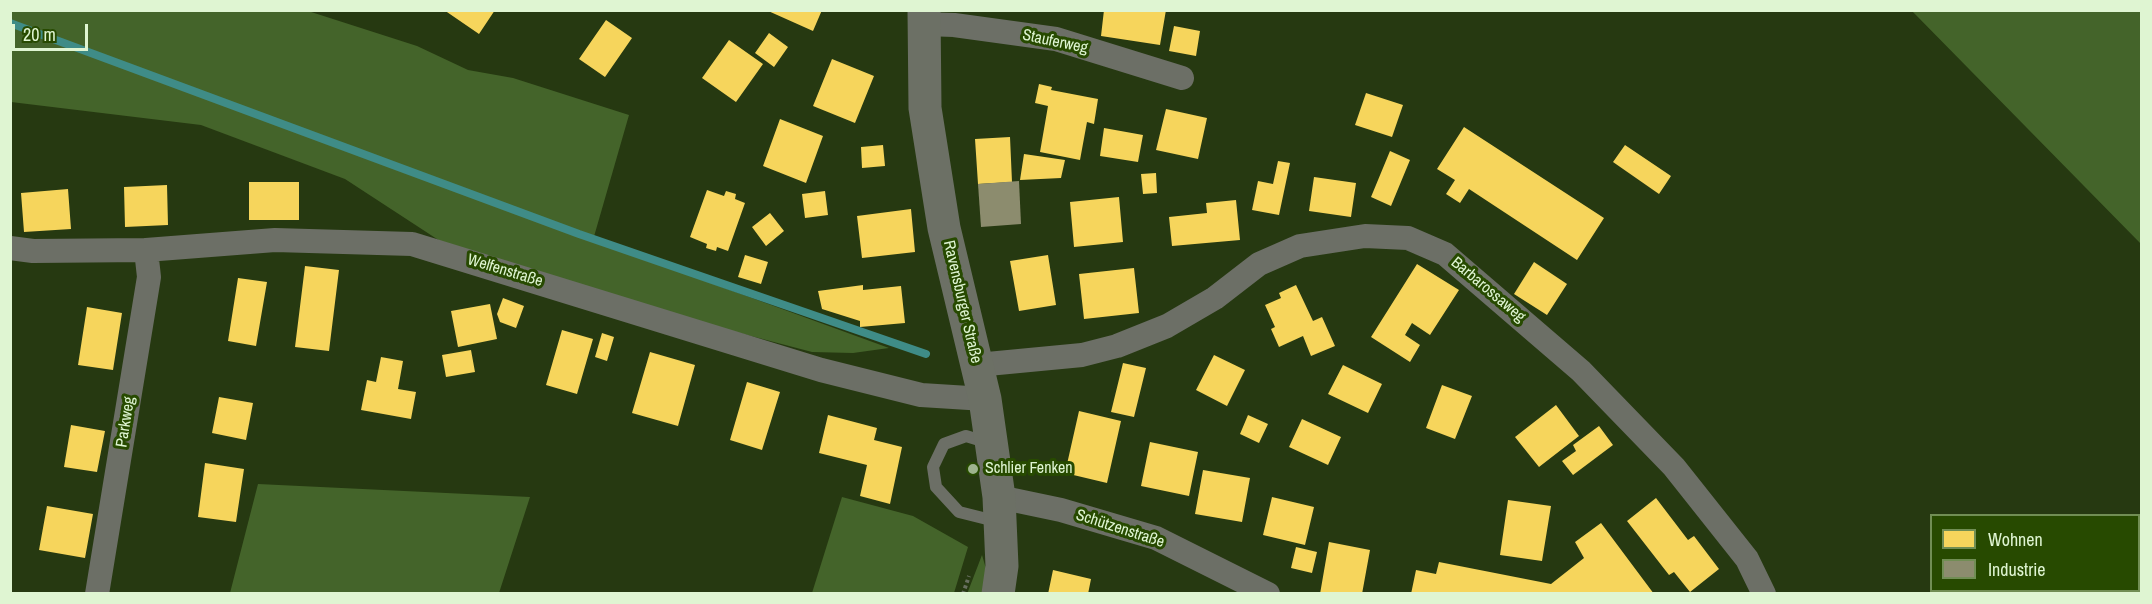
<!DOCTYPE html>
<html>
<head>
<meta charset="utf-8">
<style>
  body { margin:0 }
  #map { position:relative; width:2152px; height:604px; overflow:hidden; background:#263911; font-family:"Archivo Narrow",sans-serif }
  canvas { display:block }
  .frame { position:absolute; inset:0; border:12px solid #dff5d2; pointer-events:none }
  .legend { position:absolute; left:1930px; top:514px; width:210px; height:78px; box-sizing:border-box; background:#274a00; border:2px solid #718e54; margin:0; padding:8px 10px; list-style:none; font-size:18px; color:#dff5d2 }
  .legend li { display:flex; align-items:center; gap:12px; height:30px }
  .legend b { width:30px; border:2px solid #718e54 }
  .scale { position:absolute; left:12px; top:24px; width:76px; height:27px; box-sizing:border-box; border:3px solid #dff5d2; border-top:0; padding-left:8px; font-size:18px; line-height:21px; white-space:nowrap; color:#dff5d2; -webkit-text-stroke:4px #274a00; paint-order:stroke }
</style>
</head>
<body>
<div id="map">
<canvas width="2152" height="604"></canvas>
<div class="frame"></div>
<ul class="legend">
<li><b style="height:16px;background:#f6d55c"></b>Wohnen</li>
<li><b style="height:16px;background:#8c8c6e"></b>Industrie</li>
</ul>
<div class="scale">20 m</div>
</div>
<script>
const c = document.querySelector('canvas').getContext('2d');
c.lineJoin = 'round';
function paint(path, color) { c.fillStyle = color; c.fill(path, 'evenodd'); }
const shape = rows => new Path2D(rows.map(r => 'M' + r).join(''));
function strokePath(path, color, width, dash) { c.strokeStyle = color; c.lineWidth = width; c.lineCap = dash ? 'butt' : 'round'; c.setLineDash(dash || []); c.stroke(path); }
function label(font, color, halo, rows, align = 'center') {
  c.font = font + ' "Archivo Narrow",sans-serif'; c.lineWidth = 6; c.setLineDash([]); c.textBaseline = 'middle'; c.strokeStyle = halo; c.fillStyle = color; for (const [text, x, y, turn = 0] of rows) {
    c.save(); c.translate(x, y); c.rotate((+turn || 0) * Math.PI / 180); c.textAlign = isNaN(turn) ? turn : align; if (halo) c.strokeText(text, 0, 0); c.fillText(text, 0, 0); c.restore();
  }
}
paint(shape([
  [11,11,308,11,417,46,468,70,513,78,629,115,593,240,889,348,853,353,812,352,732,331,440,241,345,179,201,125,11,102],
  [1912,11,2141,11,2141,244],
  [258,484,530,497,499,593,230,593],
  [842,497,913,516,968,547,954,593,812,593],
  [982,555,989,579,986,593,967,594]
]), '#44642a');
paint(shape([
  [444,10,495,10,479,34],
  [766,10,822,10,813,31],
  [1104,10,1166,10,1160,45,1101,36],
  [606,20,632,38,605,77,579,59],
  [1174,26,1200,31,1196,56,1169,51],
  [769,33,788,47,774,67,755,53],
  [729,40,763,64,736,102,702,78],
  [832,59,874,76,855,123,813,106],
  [1039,84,1052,87,1051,90,1098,99,1094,124,1087,122,1080,160,1040,152,1048,106,1035,103],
  [1366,93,1403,105,1392,137,1355,125],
  [1166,109,1207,118,1198,159,1156,150],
  [780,119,823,136,806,183,763,166],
  [1464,127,1604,218,1577,260,1469,189,1460,203,1446,194,1455,180,1437,169],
  [1104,128,1143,135,1138,162,1100,156],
  [1010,137,1012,182,978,184,975,139],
  [883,145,885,166,862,168,861,147],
  [1625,145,1671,176,1659,194,1613,162],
  [1390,151,1410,160,1391,206,1371,197],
  [1024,154,1065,160,1061,178,1020,180],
  [1278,161,1290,163,1279,215,1252,210,1258,181,1273,184],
  [1156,173,1157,193,1143,194,1141,174],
  [1314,177,1356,183,1351,217,1309,211],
  [249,182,299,182,299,220,249,220],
  [167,185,168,225,125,227,124,187],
  [68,189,71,229,24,232,21,193],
  [707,190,724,196,726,191,736,194,735,199,745,203,728,251,717,247,716,251,706,248,707,244,690,237],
  [825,191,828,215,805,218,802,194],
  [1119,197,1123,242,1074,247,1070,202],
  [1236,200,1240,240,1172,246,1169,217,1207,213,1206,203],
  [911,209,915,252,862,258,857,216],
  [770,213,784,231,766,246,752,227],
  [745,255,768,262,761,284,738,277],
  [1048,255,1056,305,1019,311,1010,261],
  [1534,262,1567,284,1547,315,1514,294],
  [1417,264,1459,290,1430,335,1412,323,1405,335,1420,345,1410,362,1371,337],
  [305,266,339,270,329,351,295,347],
  [1134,268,1139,313,1084,319,1079,274],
  [238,278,267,282,256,346,228,341],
  [863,285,863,290,901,286,905,323,860,327,860,321,822,309,818,291],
  [1296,285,1313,321,1322,317,1335,346,1311,356,1303,336,1279,347,1271,329,1275,327,1265,305,1281,298,1279,293],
  [503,298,524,306,516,328,500,322,497,314],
  [490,304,497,339,458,347,451,311],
  [87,307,122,313,113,370,78,365],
  [562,330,593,339,577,394,546,385],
  [602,333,614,337,607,361,595,357],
  [471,350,475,372,446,377,442,355],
  [650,352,695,365,678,426,632,413],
  [1214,355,1245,370,1227,406,1196,390],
  [381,357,403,361,398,389,416,392,411,419,361,410,367,380,376,382],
  [1123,363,1146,368,1134,417,1111,412],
  [1343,365,1382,384,1368,413,1328,394],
  [747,382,780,392,762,450,730,440],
  [1442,385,1472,396,1455,439,1426,428],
  [219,397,253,403,246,440,212,433],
  [1556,405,1579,436,1539,467,1515,437],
  [1079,411,1121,421,1107,483,1065,473],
  [828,415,877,428,874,440,902,447,890,504,860,496,867,465,819,453],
  [1248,415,1268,424,1259,443,1240,434],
  [1302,419,1341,437,1328,465,1289,447],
  [71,425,105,431,97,472,64,467],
  [1599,426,1613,445,1573,475,1562,461,1576,451,1573,445],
  [1150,442,1198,452,1189,496,1141,486],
  [205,463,244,469,236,522,198,517],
  [1203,470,1250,478,1242,522,1195,514],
  [1272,497,1314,507,1305,545,1263,535],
  [1656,498,1688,540,1694,536,1719,569,1690,592,1674,572,1669,575,1627,521],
  [1508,500,1551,506,1542,561,1500,555],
  [47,506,93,514,85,558,39,550],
  [1601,523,1654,594,1411,594,1416,570,1436,574,1439,562,1551,584,1584,558,1575,542],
  [1329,542,1370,550,1362,594,1320,594],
  [1296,547,1317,552,1312,573,1291,568],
  [1053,570,1091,579,1088,594,1048,594]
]), '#f6d55c');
paint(shape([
  [1019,181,1021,224,981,227,978,184]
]), '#8c8c6e');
strokePath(shape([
  [10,23,579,234,926,354]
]), '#3f8c87', 8);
strokePath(shape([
  [963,594,969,576]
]), '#686f60', 4, [3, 3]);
strokePath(shape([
  [989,443,966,436,944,444,933,467,936,487,959,512,999,522]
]), '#6c6f66', 12);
strokePath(shape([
  [924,24,954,25,1056,39,1182,78],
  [10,248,33,251,146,250,275,240,412,244,821,370,921,395,985,399],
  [977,365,1082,355,1117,346,1167,326,1215,298,1259,264,1300,246,1365,236,1408,238,1445,254,1581,371,1674,467,1747,559,1764,594],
  [999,497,1061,510,1156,538,1268,594],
  [97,594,149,277,146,250]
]), '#6c6f66', 24);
strokePath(shape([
  [924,10,925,108,944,228,985,399,999,497,1002,566,998,594]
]), '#6c7065', 33);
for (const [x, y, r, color] of [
  [973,469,6,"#9eb38e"]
]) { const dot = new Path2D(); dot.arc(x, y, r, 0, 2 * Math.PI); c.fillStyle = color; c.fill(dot); strokePath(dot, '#274a00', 2); }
label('16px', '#dff5d2', '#274a00', [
  ["Stauferweg",1055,42,12],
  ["Welfenstraße",505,271,17],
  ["Barbarossaweg",1488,290,40],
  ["Ravensburger Straße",962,302,77],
  ["Parkweg",126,422,-81],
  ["Schützenstraße",1120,529,18]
]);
label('16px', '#dff5d2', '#274a00', [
  ["Schlier Fenken",985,469]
], 'left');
</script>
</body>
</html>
